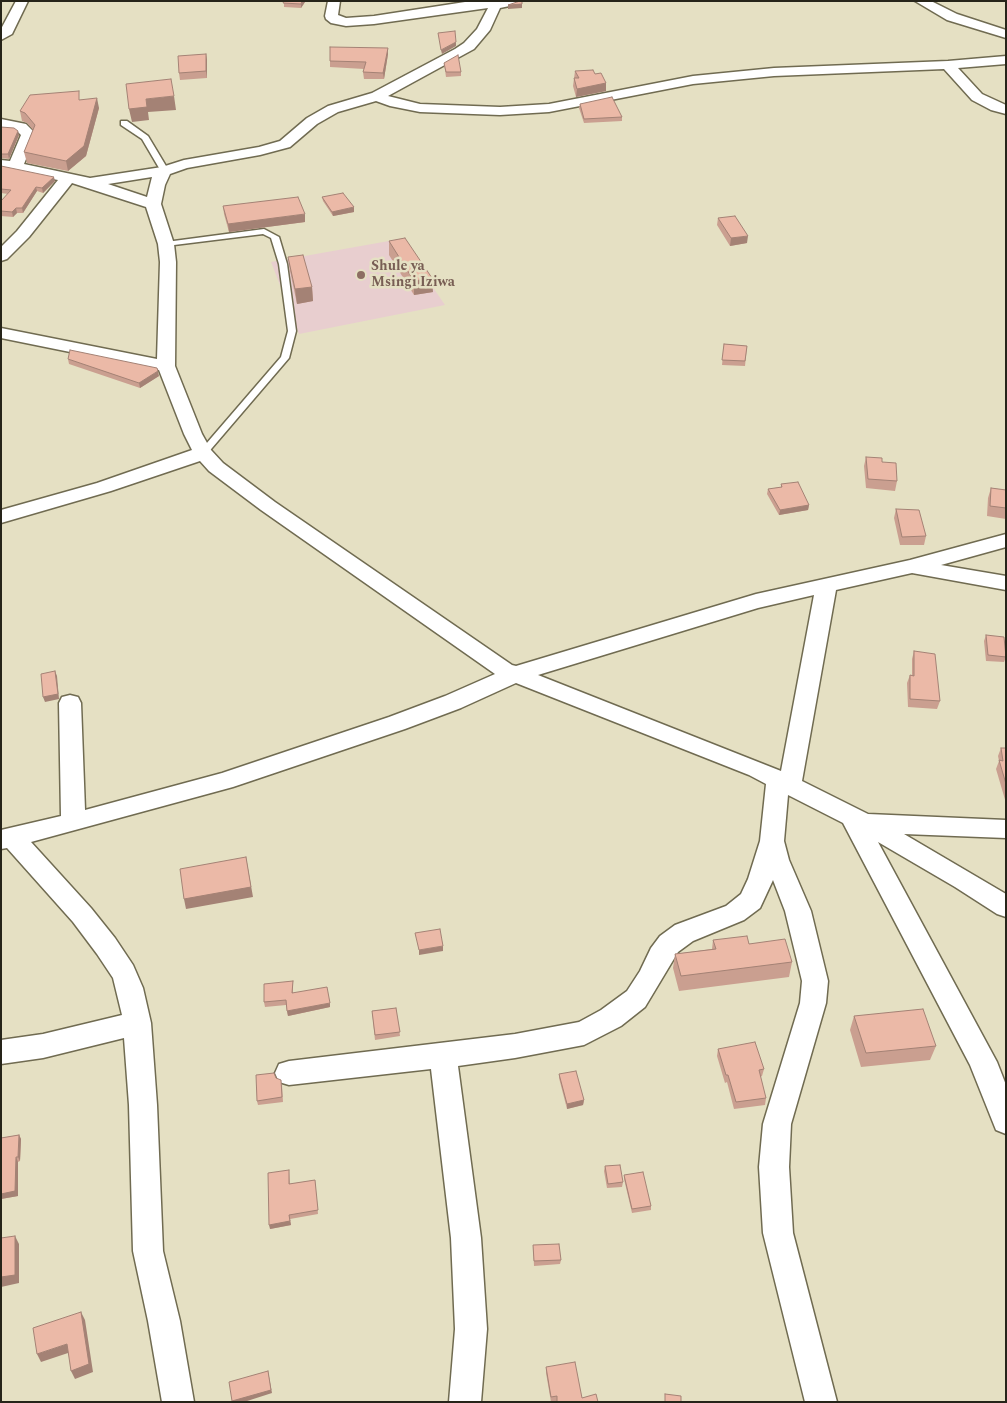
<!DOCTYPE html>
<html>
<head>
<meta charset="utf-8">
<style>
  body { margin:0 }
  #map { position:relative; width:1007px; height:1403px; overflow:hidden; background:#e5e0c3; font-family:Spectral,serif }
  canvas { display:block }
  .frame { position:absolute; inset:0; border:2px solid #262419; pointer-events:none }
</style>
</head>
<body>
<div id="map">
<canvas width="1007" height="1403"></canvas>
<div class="frame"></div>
</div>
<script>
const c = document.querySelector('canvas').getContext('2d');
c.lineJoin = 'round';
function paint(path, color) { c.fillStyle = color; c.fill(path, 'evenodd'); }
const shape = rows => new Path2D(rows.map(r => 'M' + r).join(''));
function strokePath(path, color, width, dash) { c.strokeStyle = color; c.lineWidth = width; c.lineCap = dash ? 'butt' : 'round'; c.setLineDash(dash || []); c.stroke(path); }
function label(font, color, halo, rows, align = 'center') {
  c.font = font + ' Spectral,serif'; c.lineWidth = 5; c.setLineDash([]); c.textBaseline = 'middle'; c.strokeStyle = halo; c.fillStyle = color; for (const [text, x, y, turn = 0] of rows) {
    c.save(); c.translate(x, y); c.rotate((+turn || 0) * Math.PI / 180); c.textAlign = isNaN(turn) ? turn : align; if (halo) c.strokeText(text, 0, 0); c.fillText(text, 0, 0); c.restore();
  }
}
paint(shape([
  [400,239,445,305,299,334,271,262]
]), '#e8cecf');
const lane = shape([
  [121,121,127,121,148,136,169,171,168,173,162,173,142,139,121,125,121,121],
  [264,229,279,237,287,264,296,331,289,358,206,455,200,455,200,451,281,357,288,331,279,264,271,238,263,234,166,246,162,244,166,242,264,229]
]);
const street = shape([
  [16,1,28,1,12,34,1,40,1,29,16,1],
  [328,1,340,1,338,15,346,18,374,16,465,2,521,1,519,4,500,8,490,30,474,49,388,96,420,104,500,107,549,104,693,76,774,68,948,61,1006,56,1006,64,958,68,982,94,1006,105,1006,114,991,110,972,100,944,69,774,76,693,84,549,112,500,115,420,112,390,106,376,101,338,112,317,124,290,147,260,155,187,168,170,174,165,185,161,204,174,244,176,262,175,366,202,434,211,450,223,463,275,502,512,665,516,666,756,594,910,560,1006,534,1006,547,941,565,1006,576,1006,590,912,573,836,590,802,781,868,814,1006,820,1006,838,904,834,1006,894,1006,917,997,914,955,887,878,842,997,1062,1006,1085,1006,1134,996,1130,970,1065,843,823,788,795,784,841,789,860,811,911,828,981,826,1003,791,1124,789,1167,793,1233,837,1402,805,1402,763,1233,759,1167,763,1124,800,1003,802,981,785,911,773,880,760,908,744,920,693,941,678,952,645,1007,621,1026,584,1045,515,1058,458,1066,481,1238,487,1329,481,1402,449,1402,455,1329,451,1238,431,1069,289,1085,279,1082,275,1073,279,1064,289,1061,515,1034,579,1022,601,1010,627,991,640,971,651,948,660,936,675,925,726,906,741,894,748,879,760,841,766,784,749,775,516,683,461,708,405,729,233,787,31,842,91,908,115,938,133,965,143,988,151,1023,157,1105,163,1251,180,1321,194,1402,162,1402,148,1321,133,1251,129,1105,124,1038,43,1058,1,1064,1,1040,43,1034,122,1015,113,978,97,954,73,922,7,848,1,849,1,830,61,816,59,703,62,697,70,695,78,697,81,703,85,810,222,773,389,717,445,696,495,674,261,510,209,471,200,461,111,491,1,523,1,510,97,483,192,450,184,434,159,370,1,338,1,328,157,359,160,262,158,244,146,207,72,183,29,237,7,259,1,261,1,247,17,231,58,180,1,169,1,160,10,161,21,135,16,130,1,127,1,119,26,124,36,134,24,164,90,178,162,167,184,160,259,147,280,141,307,118,328,106,372,93,455,49,464,43,477,29,488,8,374,24,346,26,331,23,326,19,325,16,328,1],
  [152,177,147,197,108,184,152,177],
  [814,595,781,771,538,675,758,608,814,595],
  [915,1,931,1,957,14,1006,30,1006,38,947,20,915,1]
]);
strokePath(lane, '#706b51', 3);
strokePath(street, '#706b51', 3);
paint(lane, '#fff');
paint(street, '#fff');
paint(shape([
  [284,1,310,1,310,2,305,2,301,8,284,7],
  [388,48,388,54,384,79,364,79,363,72,364,69,330,67,330,61],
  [206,54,207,60,207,78,180,80,179,73],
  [444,63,461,72,461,76,446,77],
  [575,71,595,74,606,83,606,91,576,97,573,86],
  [81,100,99,108,86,156,68,171,27,163,24,152,33,130,27,123,22,121,20,111],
  [580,104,622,117,622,121,584,123,579,108],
  [1,127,19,135,9,159,1,158],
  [1,166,55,181,43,193,37,191,23,213,17,213,13,217,1,216,1,201,8,194,1,193],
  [322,197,354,212,333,216,323,201],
  [223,206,305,222,229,232,224,214],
  [718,218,747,243,730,246,717,225],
  [389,241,433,292,414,295,389,255],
  [288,257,312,287,313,301,297,304,290,271],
  [724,344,747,346,745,366,722,365],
  [68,359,159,376,140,388,69,364],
  [866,457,882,462,897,481,895,491,866,488,864,466],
  [781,484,809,505,808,510,779,515,767,494,768,489,781,487],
  [991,488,1006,490,1006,519,987,516,988,498],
  [896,509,926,536,924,545,900,545,894,518],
  [986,635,1006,657,1004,662,986,661,984,641],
  [914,651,940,701,937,709,908,707,907,683,910,675,912,675,912,659],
  [1001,748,1006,748,1006,803,996,769,999,761,998,756],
  [713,940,792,962,789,977,679,991,673,968,675,954,712,949],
  [293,981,293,993,330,1007,288,1016,286,1005,265,1007,264,1002],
  [396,1008,400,1036,375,1040,372,1011],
  [854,1016,936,1046,930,1060,861,1067,850,1030],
  [718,1049,764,1069,762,1076,760,1077,766,1098,765,1105,734,1109,727,1082,725,1083,717,1056],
  [559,1074,584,1100,583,1105,567,1109,559,1078],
  [276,1078,282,1085,283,1102,258,1105,257,1101],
  [19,1135,21,1139,20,1161,18,1162,18,1196,1,1199,1,1138],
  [605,1166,623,1182,622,1187,607,1188,604,1171],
  [289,1170,290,1184,315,1180,318,1214,290,1219,291,1225,270,1229],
  [624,1175,651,1206,651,1210,632,1213,624,1179],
  [533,1245,561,1260,560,1264,534,1266],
  [546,1367,582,1398,598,1402,551,1402,546,1373]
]), '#ca9f90');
paint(shape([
  [302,1,304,1,305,2,301,8,301,4],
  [522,4,522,8,508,9,508,5],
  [456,42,456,46,442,54,441,50],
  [388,48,388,54,384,79,383,73],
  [206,54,207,60,207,78,206,71],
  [606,83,606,91,576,97,577,89],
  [174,96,176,110,148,112,149,120,132,122,129,109,146,99],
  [97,98,99,108,86,156,68,171,66,161],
  [18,131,19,135,9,159,8,154],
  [54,177,55,181,43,193,42,188],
  [36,187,37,191,23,213,22,208],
  [354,207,354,212,333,216,332,212],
  [16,208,17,213,13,217,12,212],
  [305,214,305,222,229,232,228,224],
  [748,236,747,243,730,246,731,238],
  [432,278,433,292,414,295,414,281],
  [312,287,313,301,297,304,295,289],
  [158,371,159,376,140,388,139,383],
  [809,505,808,510,779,515,780,510],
  [55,671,57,676,59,699,45,702,43,697],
  [246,857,253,897,186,909,184,899],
  [443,946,443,951,419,955,419,950],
  [330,1003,330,1007,288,1016,287,1011],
  [584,1100,583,1105,567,1109,567,1104],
  [19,1135,21,1139,20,1161,18,1157],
  [16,1157,18,1162,18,1196,1,1199,1,1194],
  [289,1215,291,1225,270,1229,269,1225],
  [15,1236,19,1244,19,1283,1,1287,1,1277],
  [81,1312,85,1320,93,1372,75,1379,71,1371],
  [67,1344,71,1352,41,1362,37,1354],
  [268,1371,272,1393,244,1402,232,1402,232,1401]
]), '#a48275');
const building = shape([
  [284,1,302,1,301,4,283,3,284,1],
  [520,1,522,1,522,4,508,5,520,1],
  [455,31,456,42,441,50,438,33,455,31],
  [330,47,388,48,383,73,363,72,366,62,330,61,330,47],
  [206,54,206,71,179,73,178,56,206,54],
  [458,55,461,72,446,72,444,63,458,55],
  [593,70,595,74,601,73,606,83,577,89,574,78,579,78,575,71,593,70],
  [171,79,174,96,146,99,147,107,129,109,126,84,171,79],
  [79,91,79,100,97,98,84,146,66,161,24,152,35,125,25,113,20,111,30,95,79,91],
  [612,97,622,117,584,119,580,104,612,97],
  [1,127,14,128,18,131,8,154,1,154,1,127],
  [1,166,54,177,42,188,36,187,22,208,16,208,12,212,1,211,1,201,11,190,1,189,1,166],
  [343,193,354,207,332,212,322,197,343,193],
  [298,197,305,214,228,224,223,206,298,197],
  [735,216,748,236,731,238,718,218,735,216],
  [405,238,432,278,414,281,389,241,405,238],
  [303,255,312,287,295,289,288,257,303,255],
  [724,344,747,346,745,361,722,360,724,344],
  [70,350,157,368,158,371,139,383,68,359,70,350],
  [866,457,882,458,882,462,896,463,897,481,868,479,866,457],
  [798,482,809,505,780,510,768,489,782,487,781,484,798,482],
  [991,488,1006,490,1006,508,990,506,991,488],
  [896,509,919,510,926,536,902,537,896,509],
  [986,635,1004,637,1006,657,988,655,986,635],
  [914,651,935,654,940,701,910,699,910,675,914,676,914,651],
  [55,671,58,694,43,697,41,674,55,671],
  [1001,748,1006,748,1006,784,999,760,1003,761,1001,748],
  [246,857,251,887,184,899,180,869,246,857],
  [440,929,443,946,419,950,415,933,440,929],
  [747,936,749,944,785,939,792,962,681,976,675,954,716,949,713,940,747,936],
  [293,981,292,993,327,987,330,1003,287,1011,286,1000,264,1002,264,984,293,981],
  [396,1008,400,1032,375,1035,372,1011,396,1008],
  [923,1009,936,1046,866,1053,854,1016,923,1009],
  [755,1042,764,1069,759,1070,766,1098,736,1102,728,1075,726,1075,718,1049,755,1042],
  [576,1071,584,1100,567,1104,559,1074,576,1071],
  [274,1073,276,1078,281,1080,282,1097,257,1101,256,1075,274,1073],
  [19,1135,18,1157,16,1157,15,1191,1,1194,1,1138,19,1135],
  [620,1165,623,1182,608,1184,605,1166,620,1165],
  [289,1170,289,1184,315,1180,318,1210,289,1215,290,1221,269,1225,268,1173,289,1170],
  [643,1172,651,1206,632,1209,624,1175,643,1172],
  [15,1236,15,1275,1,1277,1,1238,15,1236],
  [559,1244,561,1260,534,1261,533,1245,559,1244],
  [81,1312,89,1364,71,1371,67,1344,37,1354,33,1328,81,1312],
  [575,1362,582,1398,596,1394,598,1402,557,1402,557,1396,551,1397,546,1367,575,1362],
  [268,1371,271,1390,232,1401,229,1382,268,1371],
  [665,1394,681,1396,681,1402,665,1402,665,1394]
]);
paint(building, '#ebb9a7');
strokePath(building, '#a48275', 1);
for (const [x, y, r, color] of [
  [361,275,5,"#8d6e63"]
]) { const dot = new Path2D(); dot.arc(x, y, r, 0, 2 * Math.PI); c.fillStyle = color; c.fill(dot); strokePath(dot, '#e5e0c3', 2); }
label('bold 14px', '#785e54', '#e5e0c3', [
  ["Shule ya",371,267],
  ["Msingi Iziwa",371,283]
], 'left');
</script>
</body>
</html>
